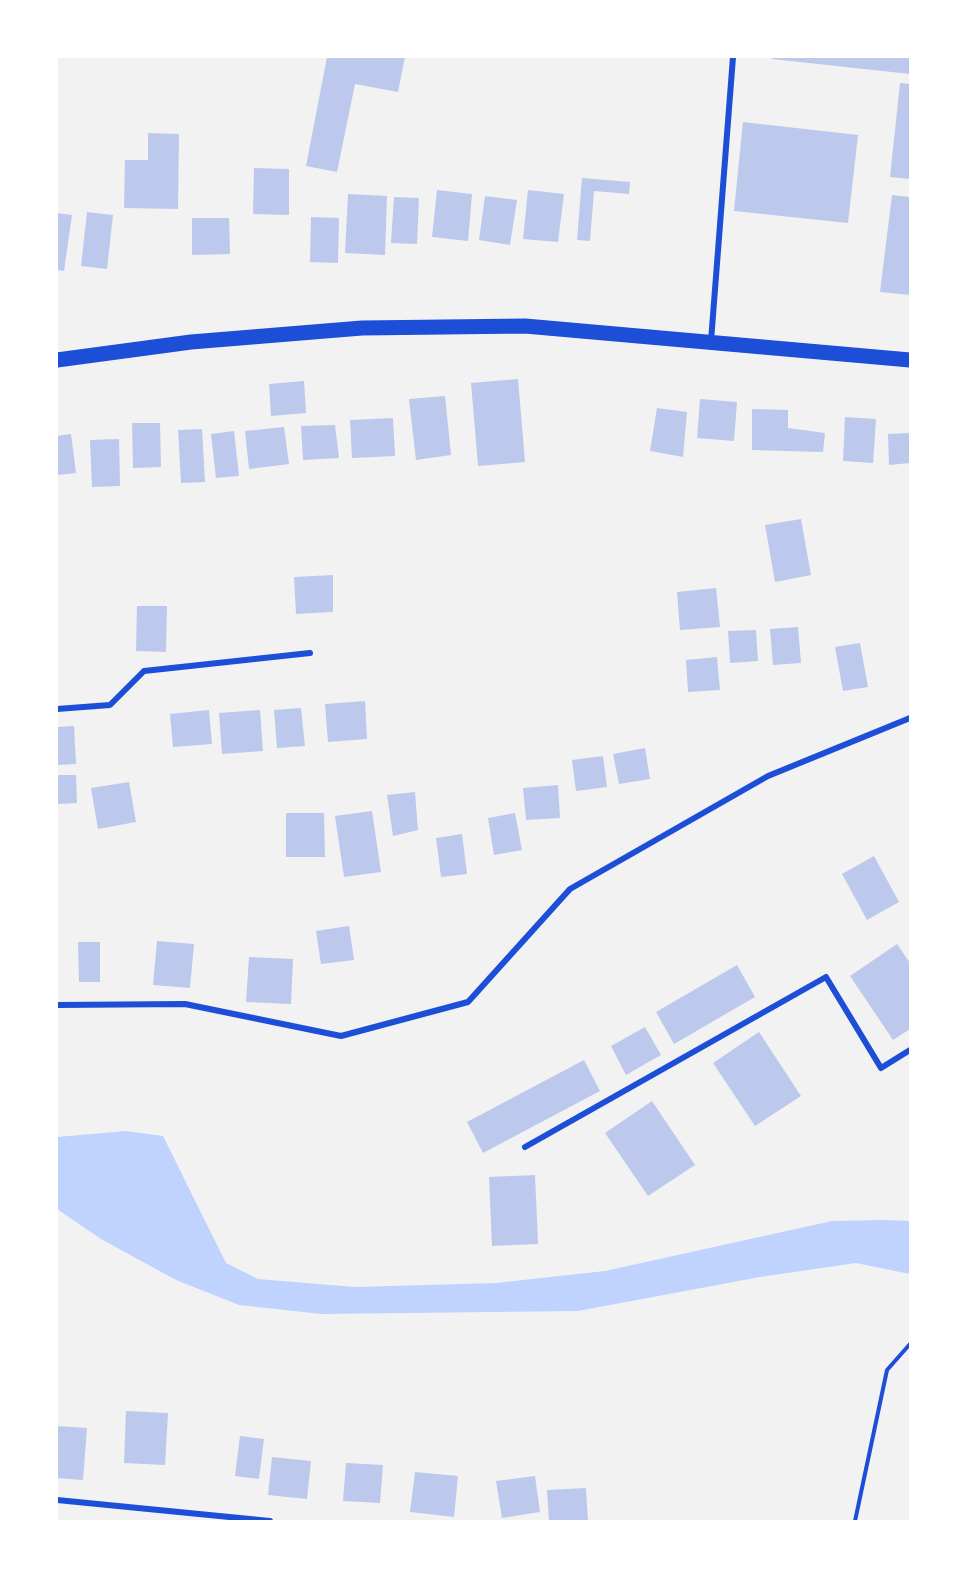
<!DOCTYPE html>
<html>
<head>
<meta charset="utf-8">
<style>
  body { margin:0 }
  #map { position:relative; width:967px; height:1578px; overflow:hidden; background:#f2f2f2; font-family:"Roboto Condensed",sans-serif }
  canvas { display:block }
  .frame { position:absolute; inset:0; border:58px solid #fff; pointer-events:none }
</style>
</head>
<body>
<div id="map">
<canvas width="967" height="1578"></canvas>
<div class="frame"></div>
</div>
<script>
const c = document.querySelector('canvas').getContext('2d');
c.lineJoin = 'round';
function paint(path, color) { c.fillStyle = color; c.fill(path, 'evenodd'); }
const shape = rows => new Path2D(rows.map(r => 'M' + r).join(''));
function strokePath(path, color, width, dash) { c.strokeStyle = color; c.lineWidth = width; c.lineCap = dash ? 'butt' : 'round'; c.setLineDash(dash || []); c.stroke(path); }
paint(shape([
  [126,1131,163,1136,226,1263,258,1279,355,1287,496,1283,605,1271,832,1221,884,1220,910,1221,910,1274,856,1263,760,1277,578,1311,322,1314,239,1305,176,1280,101,1239,57,1209,57,1137]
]), '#bfd3fe');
paint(shape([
  [327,57,405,57,398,92,355,84,337,172,306,166],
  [772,57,910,57,910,74,772,59],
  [900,83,910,84,910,179,890,177],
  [743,122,858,135,848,223,734,211],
  [148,133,179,134,178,209,124,208,125,160,148,160],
  [254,168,289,169,289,215,253,214],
  [582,178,630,182,629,194,594,191,590,241,577,240],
  [437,190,472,194,468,241,432,237],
  [528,190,564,194,558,242,523,239],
  [348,194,387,196,385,255,345,253],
  [892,195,910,197,910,295,880,292],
  [485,196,517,200,510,245,479,240],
  [394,197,419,198,417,244,391,243],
  [87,212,113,215,107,269,81,266],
  [57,213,72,215,64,271,57,270],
  [311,217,339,218,338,263,310,262],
  [192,218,229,218,230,254,192,255],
  [518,379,525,462,478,466,471,383],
  [304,381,306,413,271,416,269,384],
  [445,396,451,455,416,460,409,399],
  [700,399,737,402,734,441,697,438],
  [657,408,687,412,683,457,650,451],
  [752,409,788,410,788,428,825,433,823,452,752,450],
  [845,417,876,419,873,463,843,461],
  [393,418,395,456,352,458,350,420],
  [132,423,160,423,161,467,133,468],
  [335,425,339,458,303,460,301,426],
  [284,427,289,464,249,469,245,431],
  [202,429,205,482,181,483,178,430],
  [234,431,239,476,216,478,211,434],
  [910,433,910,463,889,465,888,434],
  [71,434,76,473,57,475,57,436],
  [119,439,120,486,92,487,90,440],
  [801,519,811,575,775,582,765,525],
  [333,575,333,612,296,614,294,577],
  [716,588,720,627,680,630,677,592],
  [137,606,167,606,166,652,136,651],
  [798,627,801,663,773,665,770,629],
  [756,630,758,661,730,663,728,631],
  [860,643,868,687,843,691,835,647],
  [717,657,720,690,688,692,686,660],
  [365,701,367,739,328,742,325,704],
  [301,708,305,746,277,748,274,710],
  [209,710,212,744,173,747,170,714],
  [260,710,263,751,222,754,219,713],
  [74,726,76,764,57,765,57,727],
  [645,748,650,779,619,784,613,754],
  [603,756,607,787,576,791,572,760],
  [57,775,76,775,77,803,57,804],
  [129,782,136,822,98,829,91,788],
  [558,785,560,818,526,820,523,788],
  [415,792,418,830,393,836,387,795],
  [372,811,381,872,344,877,335,816],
  [286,813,324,813,325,857,286,857],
  [515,813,522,850,494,855,488,818],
  [462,834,467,874,441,877,436,838],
  [874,856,899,902,867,920,842,874],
  [349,926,354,960,321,964,316,931],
  [157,941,194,944,190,988,153,985],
  [78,942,100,942,100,982,79,982],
  [897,944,910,963,910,1029,893,1040,850,976],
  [249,957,293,959,291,1004,246,1002],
  [737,965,755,997,674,1044,656,1012],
  [645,1027,661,1055,626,1075,611,1046],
  [759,1032,801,1096,755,1126,713,1063],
  [584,1060,600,1091,483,1153,467,1122],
  [652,1101,695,1165,648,1196,605,1133],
  [535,1175,538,1244,492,1246,489,1177],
  [126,1411,168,1413,165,1465,124,1463],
  [57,1426,87,1428,83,1480,57,1478],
  [240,1436,264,1439,259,1479,235,1476],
  [272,1457,311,1461,307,1499,268,1495],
  [346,1463,383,1465,380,1503,343,1501],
  [415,1472,458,1476,454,1517,410,1512],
  [535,1476,540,1512,502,1518,496,1481],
  [586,1488,588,1521,549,1521,547,1490]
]), '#bdc9ec');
strokePath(shape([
  [855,1521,887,1370,910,1344]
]), '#1d4ed8', 4);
strokePath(shape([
  [711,341,733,57],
  [57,709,110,705,144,671,310,653],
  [57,1005,185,1004,341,1036,468,1002,570,889,768,776,910,718],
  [525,1147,826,977,881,1068,910,1050],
  [57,1500,270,1521]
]), '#1d4ed8', 6);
strokePath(shape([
  [57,360,191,342,362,328,525,326,910,360]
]), '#1d4ed8', 15);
</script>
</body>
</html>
